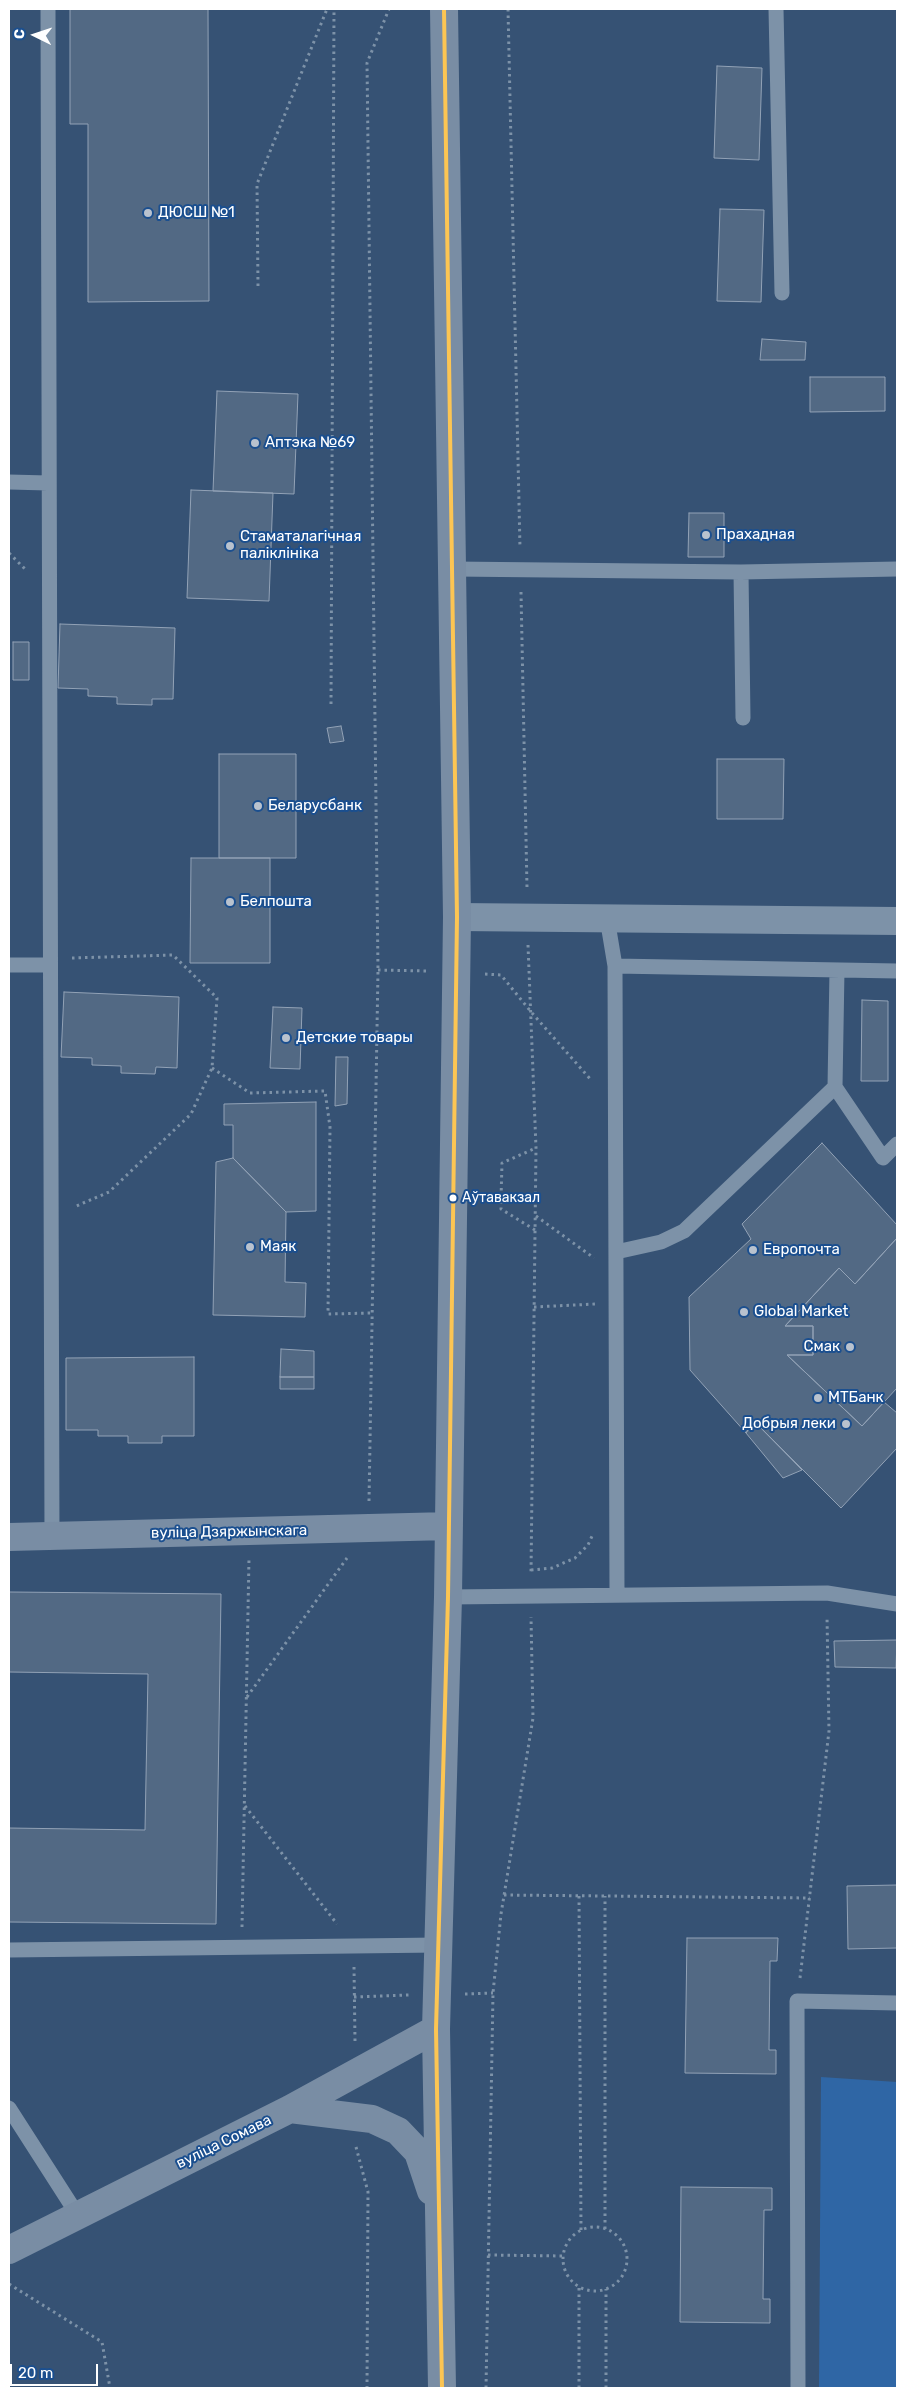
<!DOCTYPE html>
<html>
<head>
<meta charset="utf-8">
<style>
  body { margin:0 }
  #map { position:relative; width:906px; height:2397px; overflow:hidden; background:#365274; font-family:Rubik,sans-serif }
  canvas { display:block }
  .frame { position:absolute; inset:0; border:10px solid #fff; pointer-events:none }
  .north { position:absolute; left:10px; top:10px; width:50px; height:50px; -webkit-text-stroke:4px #1b4f8f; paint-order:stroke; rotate:274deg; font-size:14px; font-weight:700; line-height:20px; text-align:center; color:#fff }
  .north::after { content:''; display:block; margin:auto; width:18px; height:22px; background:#fff; clip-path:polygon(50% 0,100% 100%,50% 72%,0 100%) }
  .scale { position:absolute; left:10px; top:2364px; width:88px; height:22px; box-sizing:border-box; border:2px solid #fff; border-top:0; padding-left:6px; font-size:15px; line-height:18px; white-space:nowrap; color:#fff; -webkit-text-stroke:4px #1b4f8f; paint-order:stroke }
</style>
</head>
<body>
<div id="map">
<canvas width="906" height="2397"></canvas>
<div class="frame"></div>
<div class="north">С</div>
<div class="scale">20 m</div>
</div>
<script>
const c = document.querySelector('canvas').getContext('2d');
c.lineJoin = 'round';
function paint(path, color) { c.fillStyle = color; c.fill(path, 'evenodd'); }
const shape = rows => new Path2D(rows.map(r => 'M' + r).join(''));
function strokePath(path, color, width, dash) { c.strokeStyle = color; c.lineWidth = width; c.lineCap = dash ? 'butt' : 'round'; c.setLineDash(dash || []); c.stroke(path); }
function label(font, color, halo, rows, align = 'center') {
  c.font = font + ' Rubik,sans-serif'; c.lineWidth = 4; c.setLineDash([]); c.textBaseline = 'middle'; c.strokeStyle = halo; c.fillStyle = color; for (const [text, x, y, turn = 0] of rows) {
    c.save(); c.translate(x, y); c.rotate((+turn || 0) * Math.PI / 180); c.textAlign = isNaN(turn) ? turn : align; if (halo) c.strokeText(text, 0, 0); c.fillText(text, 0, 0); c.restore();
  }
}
paint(shape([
  [821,2077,897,2082,897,2388,819,2388]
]), '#2f66a5');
const building = shape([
  [70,9,208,9,209,301,88,302,88,124,70,124,70,9],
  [717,66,762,68,759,160,714,158,717,66],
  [720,209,764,210,761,302,717,301,720,209],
  [762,339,806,342,805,360,760,360,762,339],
  [810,377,885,377,885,411,810,412,810,377],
  [217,391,298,394,294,494,213,491,217,391],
  [191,490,273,493,269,601,187,598,191,490],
  [689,513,724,513,724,557,688,557,689,513],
  [60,624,175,628,173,699,152,699,152,705,117,704,117,697,88,696,88,689,58,688,60,624],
  [13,642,29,642,29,680,13,680,13,642],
  [341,726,344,741,330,743,327,728,341,726],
  [219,754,296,754,296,858,219,858,219,754],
  [717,759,784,759,783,819,717,819,717,759],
  [191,858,270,858,270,963,190,963,191,858],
  [64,992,179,997,177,1068,156,1067,155,1074,121,1073,121,1066,92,1065,92,1058,61,1057,64,992],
  [862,1000,888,1001,888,1081,861,1081,862,1000],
  [273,1007,302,1008,300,1069,270,1068,273,1007],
  [336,1057,348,1057,347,1104,335,1106,336,1057],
  [316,1102,316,1211,286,1212,233,1158,233,1125,224,1125,224,1104,316,1102],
  [822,1143,897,1225,897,1238,855,1284,839,1268,785,1326,813,1326,813,1355,787,1355,862,1426,884,1402,897,1413,897,1448,841,1508,754,1421,746,1433,690,1370,689,1297,751,1239,742,1224,822,1143],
  [233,1158,286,1212,285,1282,306,1283,305,1317,213,1315,216,1162,233,1158],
  [897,1238,897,1388,862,1426,787,1355,813,1355,813,1326,785,1326,839,1268,855,1284,897,1238],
  [281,1349,314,1351,314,1377,280,1377,281,1349],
  [194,1357,194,1436,162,1436,162,1443,128,1443,128,1436,98,1436,98,1430,66,1430,66,1358,194,1357],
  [280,1377,314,1377,314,1389,280,1389,280,1377],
  [754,1421,802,1470,783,1478,746,1433,754,1421],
  [9,1592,221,1594,216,1924,9,1922,9,1828,145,1830,148,1674,9,1672,9,1592],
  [897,1640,896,1668,835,1667,834,1641,897,1640],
  [897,1885,897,1948,848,1949,847,1886,897,1885],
  [687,1938,778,1938,777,1961,770,1961,769,2050,776,2050,776,2074,685,2073,687,1938],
  [681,2187,772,2188,772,2210,764,2210,763,2299,770,2299,770,2323,680,2322,681,2187]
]);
paint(building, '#526984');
strokePath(building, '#92a2b6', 1);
strokePath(shape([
  [508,9,520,548],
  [258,286,257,184,327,9],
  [9,553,26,570],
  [521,592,527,888],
  [331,704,334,9],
  [528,945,536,1148,531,1573],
  [72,958,173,955,217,998,212,1068,191,1114,109,1192,74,1207],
  [378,970,429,971],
  [485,974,501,975,532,1013,592,1081],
  [212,1068,250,1093,325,1091,330,1127,328,1314,372,1313],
  [481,1198,501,1199],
  [536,1216,594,1258],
  [535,1230,501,1209,501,1199,502,1163,536,1148],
  [534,1307,595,1304],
  [369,1501,378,970,367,63,389,9],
  [531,1570,552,1568,575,1558,588,1545,593,1534],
  [247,1697,347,1558],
  [245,1806,337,1924],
  [504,1895,810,1898],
  [579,1896,581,2231],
  [242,1927,249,1558],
  [354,1967,355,2041],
  [800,1978,829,1731,827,1616],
  [465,1994,493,1993],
  [354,1997,409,1995],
  [356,2147,368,2192,367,2388],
  '563 2259a32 32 0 1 1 64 0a32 32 0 1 1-64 0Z',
  [605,2229,605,1896],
  [488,2255,563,2256],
  [9,2284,102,2342,110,2388],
  [486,2388,493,1993,501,1914,533,1718,531,1617],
  [579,2388,579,2287],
  [606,2388,606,2289]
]), '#7d92a8', 3, [2.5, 4]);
strokePath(shape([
  [48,9,52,1536],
  [776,9,782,293],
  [9,482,48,483],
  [453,569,741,572,897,569],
  [741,572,743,718],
  [607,918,615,966,617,1595],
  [9,965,49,965],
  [615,966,897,971],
  [835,1087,837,970],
  [616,1252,661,1242,684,1231,835,1087,883,1158,897,1144],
  [448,1597,827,1593,897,1604],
  [9,1950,439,1945],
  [9,2108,77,2214],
  [798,2388,797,2001,897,2003]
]), '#7d92a8', 15);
strokePath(shape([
  [457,917,897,921]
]), '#7d92a8', 28);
strokePath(shape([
  [9,1537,449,1526],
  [290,2109,372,2119,398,2131,418,2152,431,2191],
  [9,2250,290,2109,436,2029],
  [442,2388,436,2029,448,1597,457,917,444,9]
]), '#798da4', 28);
strokePath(shape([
  [442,2388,436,2029,448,1597,457,917,444,9]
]), '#fcc553', 4);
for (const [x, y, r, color] of [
  [148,213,5,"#b9c2ce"],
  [255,443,5,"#b9c2ce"],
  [706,535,5,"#b9c2ce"],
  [230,546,5,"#b9c2ce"],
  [258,806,5,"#b9c2ce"],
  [230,902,5,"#b9c2ce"],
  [286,1038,5,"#b9c2ce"],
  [453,1198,4.5,"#fff"],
  [250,1247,5,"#b9c2ce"],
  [753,1250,5,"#b9c2ce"],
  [744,1312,5,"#b9c2ce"],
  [850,1347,5,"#b9c2ce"],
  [818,1398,5,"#b9c2ce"],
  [846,1424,5,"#b9c2ce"]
]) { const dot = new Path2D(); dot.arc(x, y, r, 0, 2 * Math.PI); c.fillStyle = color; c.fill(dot); strokePath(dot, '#1b4f8f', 2); }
label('14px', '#fff', '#1b4f8f', [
  ["Аўтавакзал",462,1198]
], 'left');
label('15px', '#fff', '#1b4f8f', [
  ["ДЮСШ №1",158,213],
  ["Аптэка №69",265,443],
  ["Прахадная",716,535],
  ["Стаматалагічная",240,537],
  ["паліклініка",240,554],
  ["Беларусбанк",268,806],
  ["Белпошта",240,902],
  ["Детские товары",296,1038],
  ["Маяк",260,1247],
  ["Европочта",763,1250],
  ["Globаl Market",754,1312],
  ["Смак",840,1347,"right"],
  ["МТБанк",828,1398],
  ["Добрыя леки",836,1424,"right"]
], 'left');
label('15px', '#fff', '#1b4f8f', [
  ["вуліца Дзяржынскага",229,1532,-1],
  ["вуліца Сомава",224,2142,-26]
]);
</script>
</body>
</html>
